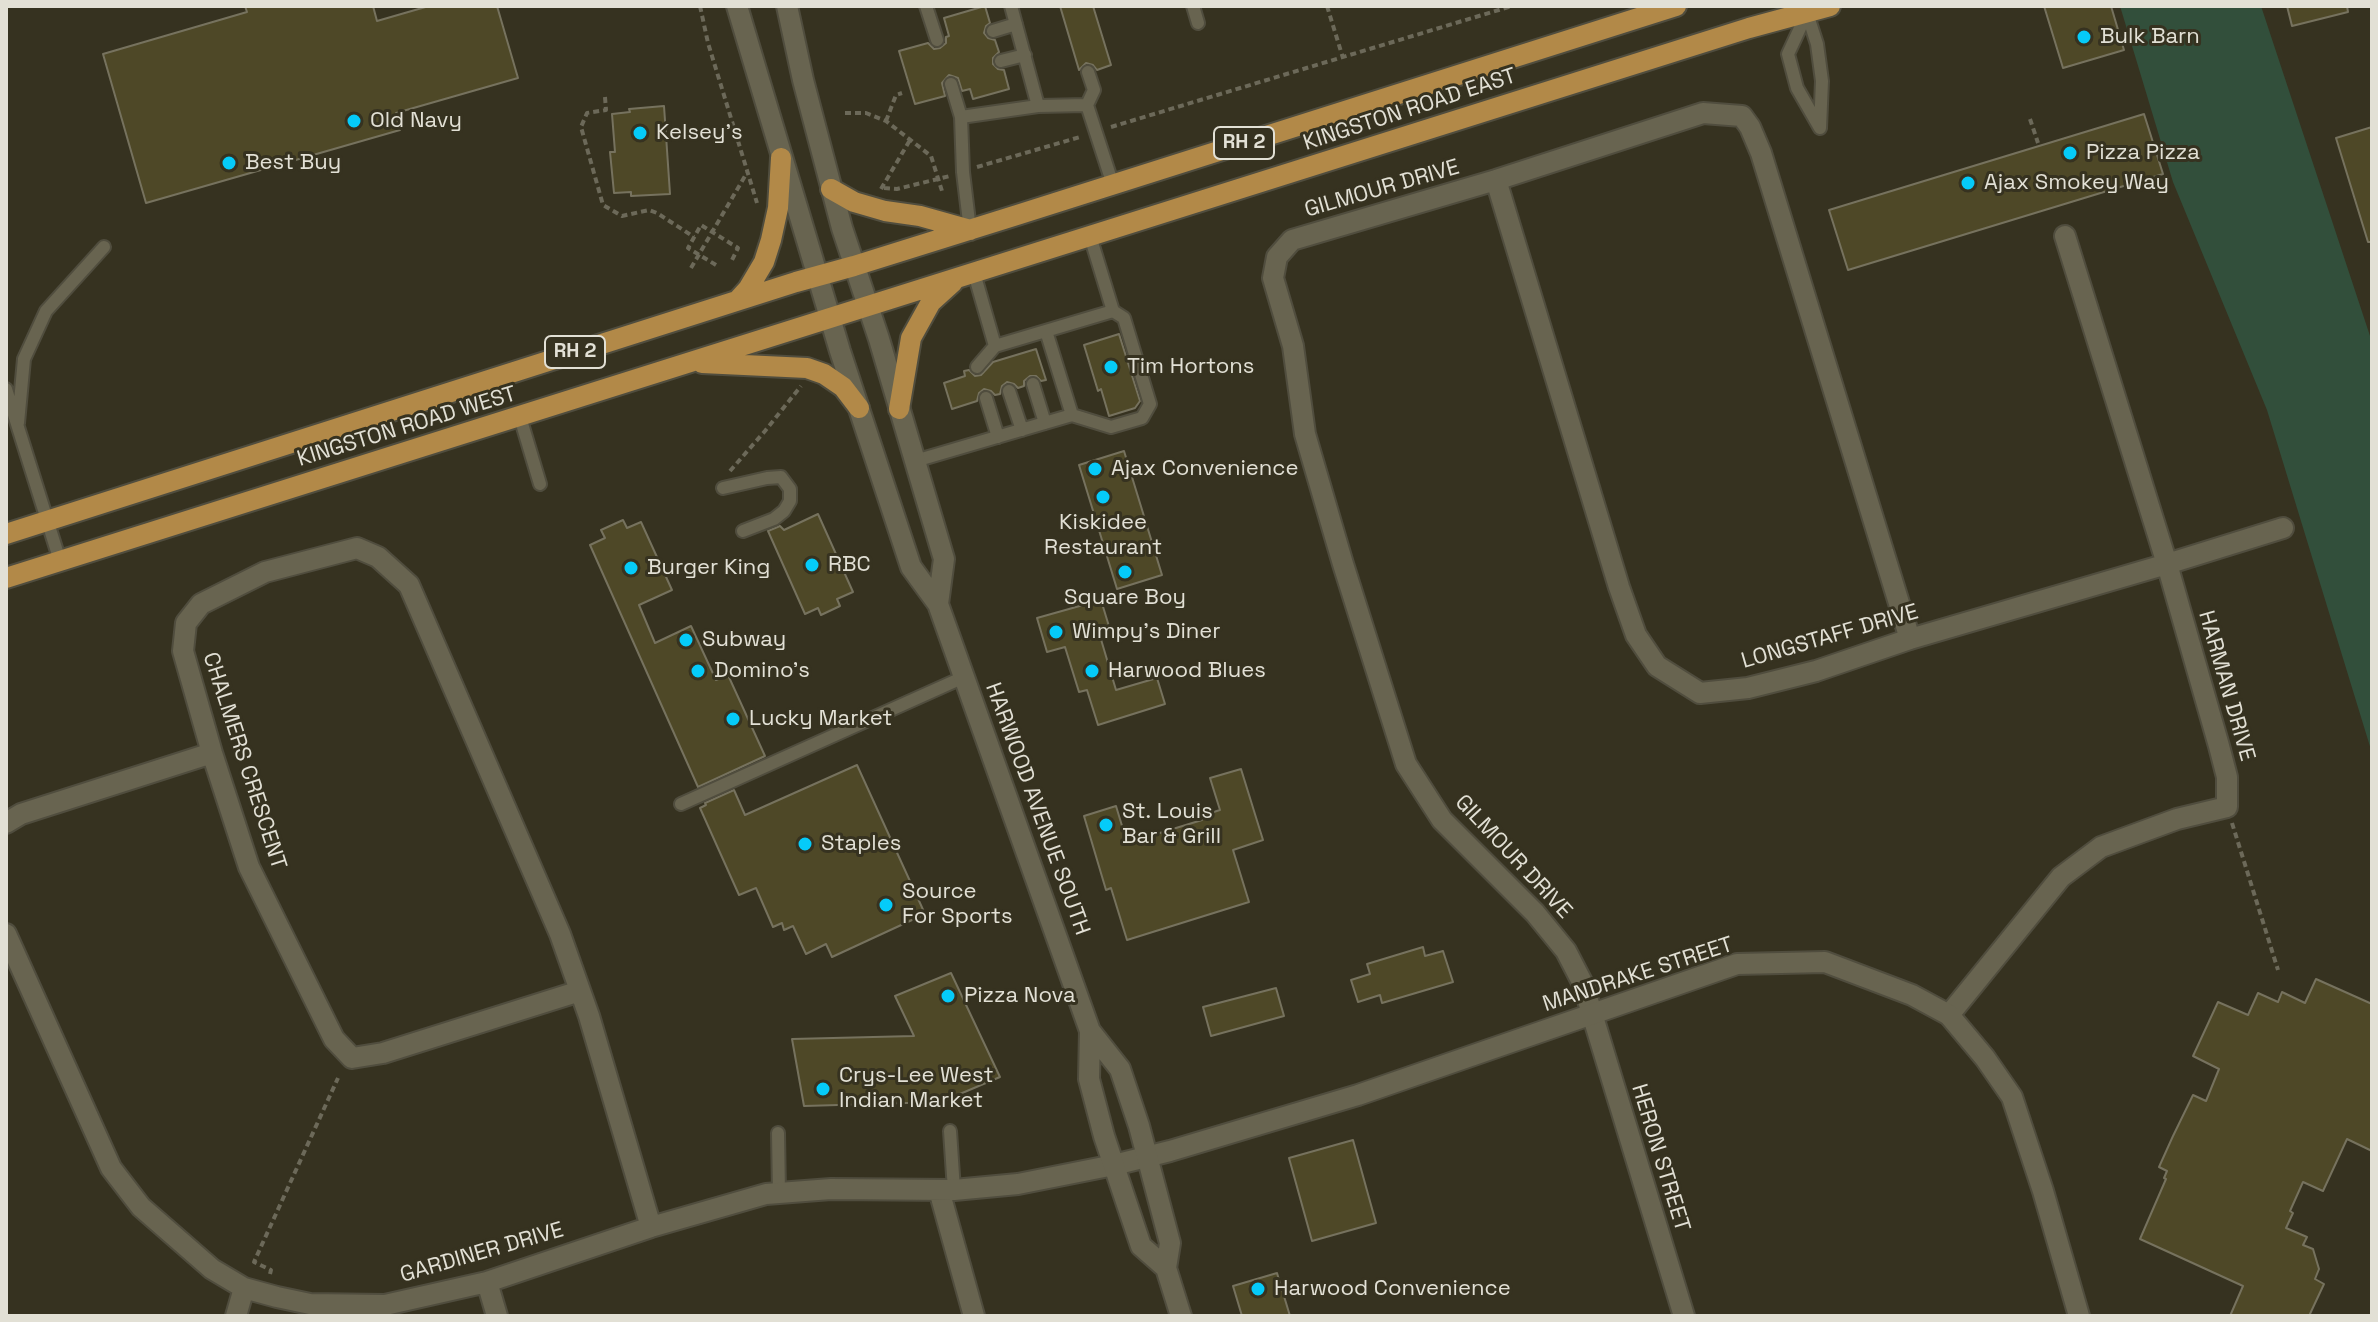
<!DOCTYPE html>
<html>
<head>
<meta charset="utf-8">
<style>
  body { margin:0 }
  #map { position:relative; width:2378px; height:1322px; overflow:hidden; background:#363220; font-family:"Space Grotesk",sans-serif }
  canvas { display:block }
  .frame { position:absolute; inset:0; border:8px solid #e2e0d5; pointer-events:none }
</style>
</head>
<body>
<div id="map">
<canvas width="2378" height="1322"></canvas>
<div class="frame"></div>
</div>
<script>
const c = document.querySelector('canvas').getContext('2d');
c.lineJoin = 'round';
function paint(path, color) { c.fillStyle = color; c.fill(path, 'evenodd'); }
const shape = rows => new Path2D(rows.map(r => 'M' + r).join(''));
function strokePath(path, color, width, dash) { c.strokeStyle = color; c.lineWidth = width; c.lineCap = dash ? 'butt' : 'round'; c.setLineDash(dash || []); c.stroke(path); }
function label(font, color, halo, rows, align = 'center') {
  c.font = font + ' "Space Grotesk",sans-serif'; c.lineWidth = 6; c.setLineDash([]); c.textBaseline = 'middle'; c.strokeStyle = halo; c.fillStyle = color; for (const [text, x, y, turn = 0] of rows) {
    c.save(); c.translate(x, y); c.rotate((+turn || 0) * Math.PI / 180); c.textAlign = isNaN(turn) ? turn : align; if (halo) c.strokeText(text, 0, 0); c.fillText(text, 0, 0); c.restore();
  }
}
paint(shape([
  [2120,6,2261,6,2372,342,2372,753,2267,410,2173,182]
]), '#324f3b');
const building = shape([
  [245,6,373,6,377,21,429,6,497,6,518,78,396,113,400,130,146,203,103,54,247,12,245,6],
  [985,6,990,23,986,26,984,33,988,38,995,40,999,52,993,58,993,64,998,69,1004,70,1009,89,973,99,970,89,962,91,958,78,949,75,942,83,945,96,915,104,899,51,928,43,934,49,940,48,946,43,946,37,949,36,944,18,985,6],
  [1060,6,1093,6,1111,65,1097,70,1093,65,1086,63,1079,70,1060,6],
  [2044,6,2111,6,2124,50,2063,68,2044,6],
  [2287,6,2347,6,2348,12,2292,26,2287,6],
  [664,106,670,194,631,196,631,192,614,193,610,152,615,152,612,114,630,112,629,109,664,106],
  [2144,114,2163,174,1848,270,1829,210,2144,114],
  [2372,127,2372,242,2368,242,2336,138,2372,127],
  [1119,334,1140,401,1135,408,1109,416,1101,389,1098,391,1084,345,1119,334],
  [1036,349,1046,380,1041,381,1036,376,1030,376,1024,381,1024,386,1018,388,1014,384,1007,382,1002,386,1000,394,995,395,991,391,984,389,979,393,977,401,952,409,944,383,965,376,964,371,969,370,975,376,981,375,993,362,1036,349],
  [1124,451,1162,575,1117,589,1079,465,1124,451],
  [818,514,853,592,837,599,840,606,821,615,818,608,805,614,768,531,780,526,784,530,818,514],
  [623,520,627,528,641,522,672,590,639,605,655,643,691,626,716,680,728,675,765,756,698,787,590,545,605,538,601,530,623,520],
  [1101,600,1111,633,1100,636,1116,690,1157,678,1165,704,1098,725,1087,690,1079,692,1065,647,1047,652,1037,618,1101,600],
  [857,765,925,914,832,957,826,944,806,954,793,926,784,930,782,923,773,927,756,888,739,895,700,808,706,805,705,803,734,790,745,815,857,765],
  [1241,769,1263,840,1233,850,1249,902,1127,940,1111,888,1106,890,1084,816,1116,806,1126,839,1148,832,1150,836,1202,820,1201,816,1220,810,1210,778,1241,769],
  [1423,947,1425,956,1443,951,1453,982,1382,1003,1380,995,1358,1002,1351,980,1370,974,1367,964,1423,947],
  [951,973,1000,1077,941,1102,804,1106,792,1039,914,1036,895,996,951,973],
  [2316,979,2372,1004,2372,1151,2347,1139,2323,1191,2303,1182,2290,1211,2293,1213,2286,1228,2307,1237,2303,1245,2313,1249,2319,1269,2315,1279,2324,1284,2309,1316,2230,1316,2243,1286,2140,1239,2166,1179,2164,1178,2167,1171,2159,1167,2173,1136,2193,1095,2206,1101,2219,1069,2193,1056,2218,1002,2248,1015,2258,993,2278,1002,2282,992,2305,1003,2316,979],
  [1276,988,1284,1016,1211,1036,1203,1007,1276,988],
  [1353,1140,1376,1223,1312,1241,1289,1158,1353,1140],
  [1277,1273,1290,1316,1242,1316,1233,1286,1277,1273]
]);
paint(building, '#4e4827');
strokePath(building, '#76725e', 2);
const service = shape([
  [926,6,937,40],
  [1011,6,1038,106,1087,105,1113,185],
  [1193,6,1198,23],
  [1807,13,1788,54,1797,88,1820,128],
  [1807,13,1817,44,1822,81,1820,128],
  [993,31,1016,24],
  [1001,61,1025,55],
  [951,84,961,117],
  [1087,105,1094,90,1088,72],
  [970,230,963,172,961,117,1038,106],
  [974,273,995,346,1113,311,1090,236],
  [977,367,995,346],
  [1033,384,1045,423],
  [6,389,60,561],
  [1009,391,1022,430],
  [986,398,998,437],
  [1072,415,1111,427,1142,418,1150,404,1124,318,1113,311],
  [520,417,540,484],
  [18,423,24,359,46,311,104,247],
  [915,461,1072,415,1046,331],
  [723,488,767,478,781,477,790,489,790,501,784,511,774,519,743,531],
  [681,804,964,677],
  [950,1131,954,1190],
  [778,1133,779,1193]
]);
const minor = shape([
  [1496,180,1619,587,1636,635,1657,666,1700,693,1748,688,1816,671,1910,639,2167,564,2283,528],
  [6,823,21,814,212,753],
  [6,934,111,1168,141,1207,212,1269,244,1288,277,1297,310,1304,385,1305,487,1282,651,1227,766,1194,831,1189,954,1190,1018,1184,1114,1165],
  [580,991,383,1053,352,1058,334,1039,249,867,212,753,183,651,186,623,201,604,265,572,357,548,378,557,409,585,560,934,589,1016,651,1227],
  [1949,1015,2061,877,2101,847,2177,819,2227,807,2227,777,2219,746,2167,564,2065,236],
  [939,1190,974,1316],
  [487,1282,497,1316],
  [236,1316,244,1288],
  [1684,1316,1583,984,1566,951,1535,913,1442,820,1406,764,1343,564,1305,434,1293,346,1273,278,1277,257,1292,240,1496,180,1703,113,1742,116,1750,127,1761,153,1910,639]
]);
const tertiary = shape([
  [1114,1165,1170,1151,1358,1095,1737,964,1825,962,1912,995,1949,1015,1985,1058,2012,1097,2043,1191,2079,1316]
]);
const secondary = shape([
  [737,6,840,351,911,567,938,604,1090,1031,1120,1069,1139,1126,1170,1243,1166,1268,1181,1316],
  [787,6,803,80,842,228,879,339,944,559,938,604],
  [1090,1031,1089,1079,1104,1136,1141,1246,1166,1268]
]);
const primary = shape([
  [831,189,854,202,885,211,920,216,970,230],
  [738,300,748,289,764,262,771,240,778,208,781,158],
  [702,363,807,368,824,374,843,387,859,408],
  [899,409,911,338,931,302,953,282],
  [6,534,796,282,854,266,1017,215,1676,6],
  [6,578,1749,28,1830,6]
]);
strokePath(service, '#504d3e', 16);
strokePath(minor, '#504d3e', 24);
strokePath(tertiary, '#504d3e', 24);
strokePath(secondary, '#504d3e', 24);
strokePath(primary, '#504d3e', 24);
strokePath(shape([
  [700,6,708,43,757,203],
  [1327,6,1343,58],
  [605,97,606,110,587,113,581,127,603,205,622,216,649,210,657,213,694,237],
  [845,113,866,113,886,121,931,156,942,191],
  [2030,119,2038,143],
  [886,121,896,95,902,93],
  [1111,127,1512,6],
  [977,167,1080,137],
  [884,188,897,189,950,176],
  [881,189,910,140],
  [716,265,688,248,701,225,738,248,731,262],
  [691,268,748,171],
  [730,471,765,431,801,386],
  [2232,823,2278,970],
  [270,1274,271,1270,254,1262,338,1078]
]), '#6c6959', 4, [6, 4]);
strokePath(service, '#686450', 12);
strokePath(minor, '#686450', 20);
strokePath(tertiary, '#686450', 20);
strokePath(secondary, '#686450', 20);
strokePath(primary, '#b28948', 20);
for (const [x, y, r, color] of [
  [2084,37,8,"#05cbf9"],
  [354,121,8,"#05cbf9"],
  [640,133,8,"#05cbf9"],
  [2070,153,8,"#05cbf9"],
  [229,163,8,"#05cbf9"],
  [1968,183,8,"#05cbf9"],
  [1111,367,8,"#05cbf9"],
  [1095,469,8,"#05cbf9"],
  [1103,497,8,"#05cbf9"],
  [812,565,8,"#05cbf9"],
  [631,568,8,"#05cbf9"],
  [1125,572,8,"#05cbf9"],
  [1056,632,8,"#05cbf9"],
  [686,640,8,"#05cbf9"],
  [698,671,8,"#05cbf9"],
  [1092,671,8,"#05cbf9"],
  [733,719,8,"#05cbf9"],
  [1106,825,8,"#05cbf9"],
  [805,844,8,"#05cbf9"],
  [886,905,8,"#05cbf9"],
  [948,996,8,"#05cbf9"],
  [823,1089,8,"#05cbf9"],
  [1258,1289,8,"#05cbf9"]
]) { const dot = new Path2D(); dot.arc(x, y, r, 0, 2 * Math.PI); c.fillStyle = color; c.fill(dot); strokePath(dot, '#363220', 3); }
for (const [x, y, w] of [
  [1244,143,60],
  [575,352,60]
]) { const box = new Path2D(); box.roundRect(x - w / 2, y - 16, w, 32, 6); c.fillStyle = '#363220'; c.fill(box); strokePath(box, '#e2e0d5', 2); }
label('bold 20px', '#e2e0d5', null, [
  ["RH 2",1244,143],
  ["RH 2",575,352]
]);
label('22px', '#e2e0d5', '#363220', [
  ["Bulk Barn",2100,37],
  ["Old Navy",370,121],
  ["Kelsey's",656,133],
  ["Pizza Pizza",2086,153],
  ["Best Buy",245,163],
  ["Ajax Smokey Way",1984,183],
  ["Tim Hortons",1127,367],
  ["Ajax Convenience",1111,469],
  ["Kiskidee",1103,523,"center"],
  ["Restaurant",1103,548,"center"],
  ["RBC",828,565],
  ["Burger King",647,568],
  ["Square Boy",1125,598,"center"],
  ["Wimpy's Diner",1072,632],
  ["Subway",702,640],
  ["Domino's",714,671],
  ["Harwood Blues",1108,671],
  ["Lucky Market",749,719],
  ["St. Louis",1122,812],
  ["Bar & Grill",1122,837],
  ["Staples",821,844],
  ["Source",902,892],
  ["For Sports",902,917],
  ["Pizza Nova",964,996],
  ["Crys-Lee West",839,1076],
  ["Indian Market",839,1101],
  ["Harwood Convenience",1274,1289]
], 'left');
label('22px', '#e2e0d5', '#363220', [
  ["KINGSTON ROAD EAST",1410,110,-18],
  ["GILMOUR DRIVE",1382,189,-16],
  ["KINGSTON ROAD WEST",407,427,-17],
  ["LONGSTAFF DRIVE",1830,637,-16],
  ["HARMAN DRIVE",2226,686,74],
  ["CHALMERS CRESCENT",244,761,72],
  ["HARWOOD AVENUE SOUTH",1037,809,70],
  ["GILMOUR DRIVE",1513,857,47],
  ["MANDRAKE STREET",1638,975,-18],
  ["HERON STREET",1660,1158,73],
  ["GARDINER DRIVE",482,1253,-16]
]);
</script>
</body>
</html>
